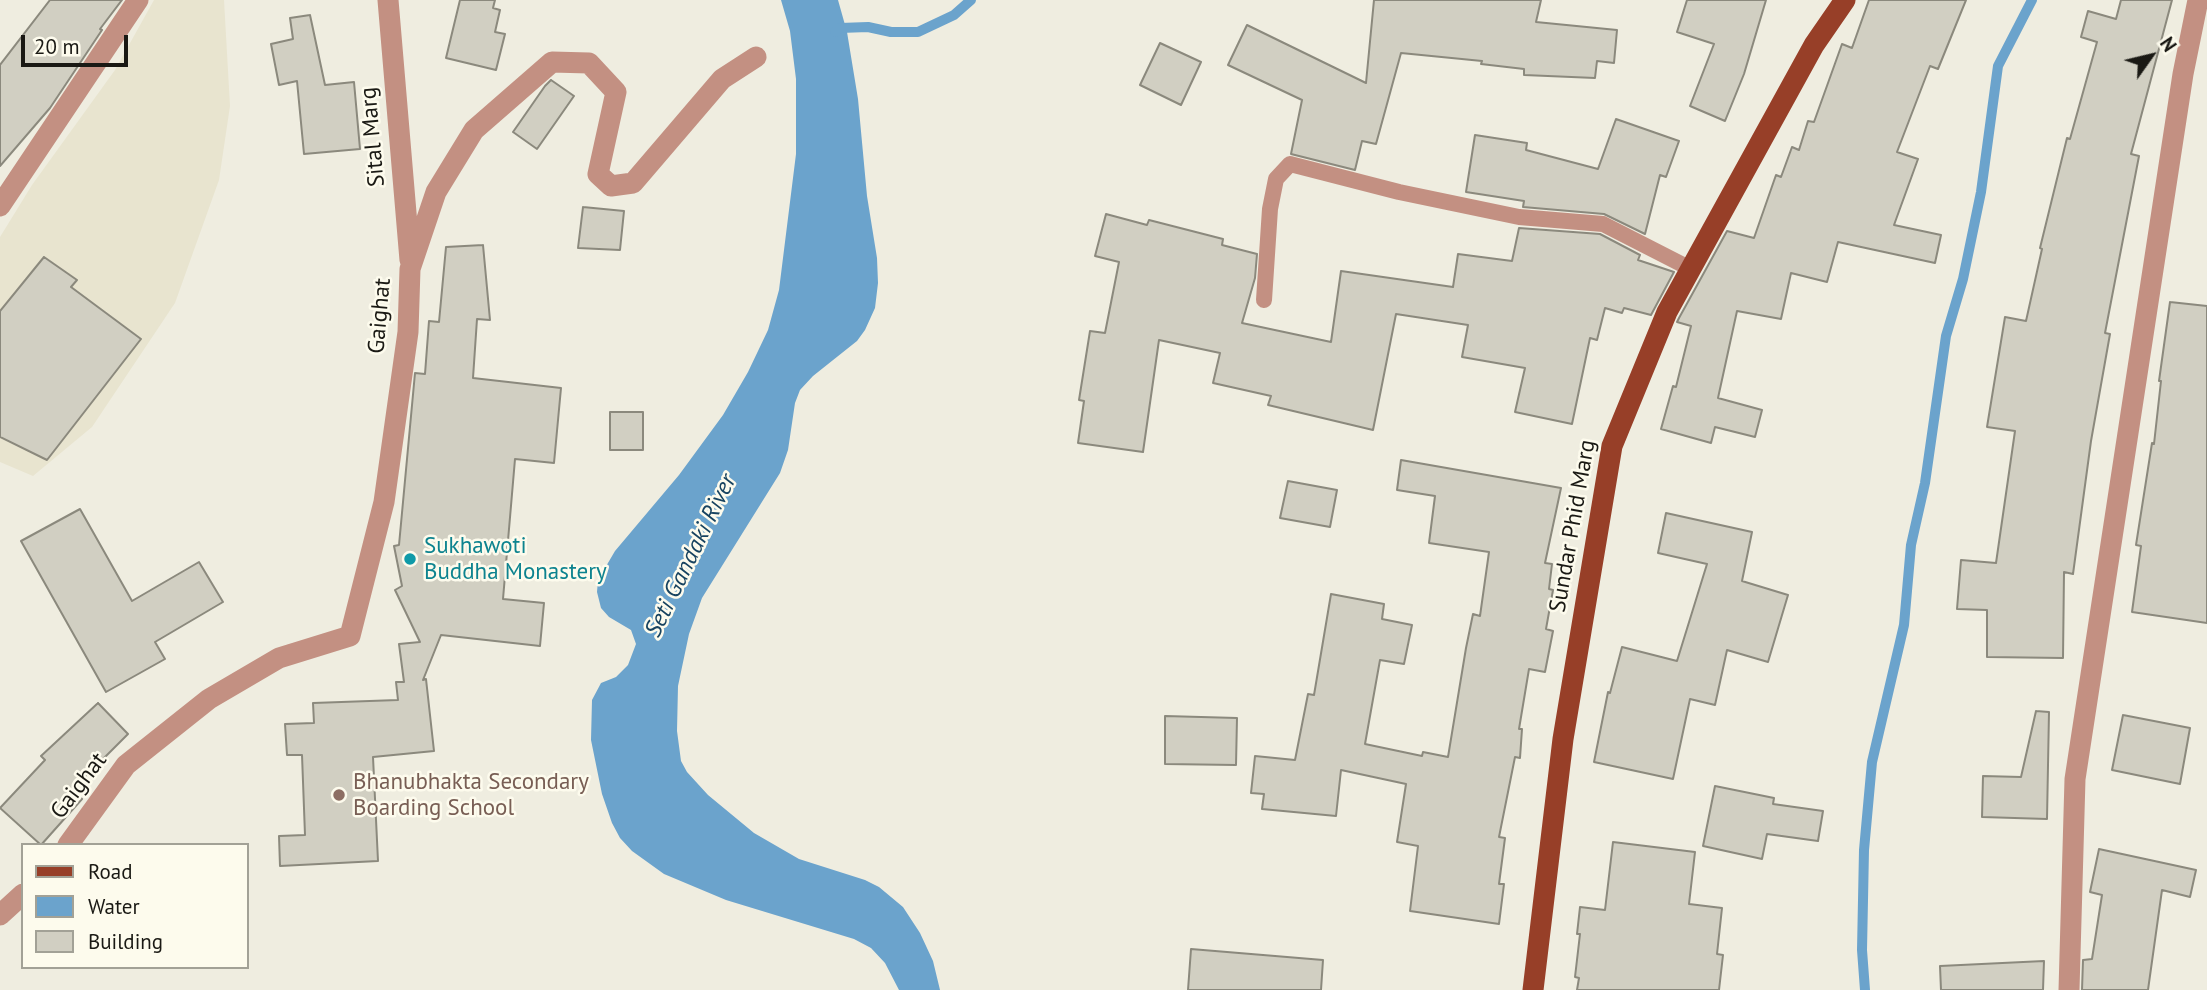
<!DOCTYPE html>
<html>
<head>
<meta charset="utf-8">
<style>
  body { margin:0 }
  #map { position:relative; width:2207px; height:990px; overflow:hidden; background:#efede0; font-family:"PT Sans",sans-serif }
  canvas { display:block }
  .legend { position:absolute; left:21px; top:843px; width:228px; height:126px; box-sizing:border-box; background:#fdfbed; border:2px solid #a2a196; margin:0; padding:9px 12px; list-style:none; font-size:21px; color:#1a1914 }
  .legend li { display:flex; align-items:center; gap:14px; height:35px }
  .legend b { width:35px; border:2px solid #a2a196 }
  .north { position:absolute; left:2116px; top:21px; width:70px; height:70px; -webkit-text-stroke:5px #fdfbed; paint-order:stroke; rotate:56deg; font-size:19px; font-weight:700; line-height:28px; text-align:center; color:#1a1914 }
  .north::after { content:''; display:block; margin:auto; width:24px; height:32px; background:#1a1914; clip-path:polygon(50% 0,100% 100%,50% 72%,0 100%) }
  .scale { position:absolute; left:21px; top:35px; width:107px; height:32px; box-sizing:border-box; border:4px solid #1a1914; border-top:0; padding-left:9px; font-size:21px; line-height:24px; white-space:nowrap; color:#1a1914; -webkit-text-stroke:5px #fdfbed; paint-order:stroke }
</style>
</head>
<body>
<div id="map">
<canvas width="2207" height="990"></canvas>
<ul class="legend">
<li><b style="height:9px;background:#973f28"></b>Road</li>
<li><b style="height:19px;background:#6ba3cc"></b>Water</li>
<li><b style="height:19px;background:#d1cfc2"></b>Building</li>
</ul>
<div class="north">N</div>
<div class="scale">20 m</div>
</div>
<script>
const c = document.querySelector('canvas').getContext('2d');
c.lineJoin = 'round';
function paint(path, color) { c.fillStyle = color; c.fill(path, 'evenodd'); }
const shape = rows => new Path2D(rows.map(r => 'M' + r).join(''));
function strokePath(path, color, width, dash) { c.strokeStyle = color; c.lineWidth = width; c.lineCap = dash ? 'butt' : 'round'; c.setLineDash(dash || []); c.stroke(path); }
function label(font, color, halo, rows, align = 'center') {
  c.font = font + ' "PT Sans",sans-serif'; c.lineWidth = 5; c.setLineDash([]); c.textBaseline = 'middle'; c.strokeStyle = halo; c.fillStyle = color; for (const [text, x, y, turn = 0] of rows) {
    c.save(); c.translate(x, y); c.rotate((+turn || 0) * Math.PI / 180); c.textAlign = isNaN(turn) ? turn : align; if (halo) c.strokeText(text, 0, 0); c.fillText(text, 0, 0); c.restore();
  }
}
paint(shape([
  [154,0,224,0,230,106,219,180,175,303,92,427,33,476,0,462,0,237,32,185,115,70]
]), '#e8e4cf');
paint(shape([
  [781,0,838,0,847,32,858,99,867,196,877,258,878,283,875,308,865,330,857,341,813,376,800,390,795,403,788,450,780,473,702,598,689,634,678,686,677,731,681,761,687,772,708,795,754,833,799,859,865,880,879,887,903,907,920,933,933,961,940,990,899,990,885,963,871,948,854,939,726,900,664,874,632,851,620,838,612,823,602,794,591,740,592,700,601,683,616,677,628,665,636,644,631,630,609,617,601,608,597,592,598,580,615,551,679,475,723,415,748,372,768,330,779,290,796,154,796,79,790,31]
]), '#6ba3cc');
strokePath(shape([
  [835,32,840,28,868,27,891,32,918,32,954,15,971,0],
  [1865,990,1862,950,1864,850,1872,762,1904,625,1911,545,1925,483,1946,336,1963,279,1981,192,1998,66,2032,0]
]), '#6ba3cc', 10);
const building = shape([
  [50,0,122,0,100,29,102,30,50,108,0,166,0,65,50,0],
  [460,0,495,0,493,8,500,10,495,32,505,34,496,70,446,58,460,0],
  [1374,0,1541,0,1536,22,1617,30,1614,63,1597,61,1595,78,1524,75,1524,69,1481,64,1482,61,1401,53,1376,144,1362,141,1355,170,1291,154,1302,100,1228,65,1247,25,1366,83,1374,0],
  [1687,0,1766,0,1744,74,1725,121,1690,106,1714,44,1677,32,1687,0],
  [1869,0,1966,0,1938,69,1930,66,1897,152,1918,159,1894,225,1941,235,1935,263,1838,242,1827,282,1791,273,1781,319,1737,311,1718,398,1762,410,1755,437,1715,427,1711,443,1661,429,1673,386,1676,387,1691,326,1677,322,1679,318,1727,231,1754,238,1776,175,1781,177,1792,147,1799,150,1808,121,1814,122,1842,44,1852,48,1869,0],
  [2121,0,2172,0,2131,154,2139,156,2105,333,2110,334,2091,441,2073,574,2064,572,2063,658,1987,657,1987,610,1957,609,1961,560,1996,563,2015,431,1987,427,2005,317,2026,321,2042,249,2040,248,2067,138,2070,139,2097,42,2081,37,2088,11,2116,19,2121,0],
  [310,15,325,85,354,82,360,149,304,154,297,81,279,85,271,44,293,39,290,18,310,15],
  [1160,43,1201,62,1181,105,1140,85,1160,43],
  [551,80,574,96,537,149,513,132,545,86,551,80],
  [1616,119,1679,141,1666,177,1660,175,1645,234,1604,214,1523,207,1524,201,1466,192,1475,135,1527,143,1526,150,1598,169,1616,119],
  [583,207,624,211,620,250,578,248,583,207],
  [1106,214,1147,225,1149,220,1223,239,1222,245,1257,254,1255,278,1242,323,1331,342,1341,271,1453,287,1458,254,1512,261,1519,228,1600,234,1640,255,1638,260,1674,272,1651,315,1624,308,1622,313,1605,308,1597,340,1590,338,1572,424,1515,412,1525,368,1462,357,1468,325,1396,314,1373,430,1268,405,1271,396,1213,383,1220,353,1159,340,1143,452,1078,443,1084,401,1079,400,1090,331,1105,333,1119,262,1095,256,1106,214],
  [483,245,490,320,477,319,473,378,561,388,554,463,515,459,503,599,544,603,540,646,441,635,423,680,426,679,434,751,373,757,378,861,280,866,279,836,305,835,302,755,287,755,285,724,314,723,313,703,398,700,396,682,404,682,399,644,420,642,395,590,402,586,394,546,399,545,415,373,425,374,429,321,439,322,446,247,483,245],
  [44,257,77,280,71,287,141,339,47,460,0,437,0,311,44,257],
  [2170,302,2207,306,2207,623,2132,612,2141,546,2136,545,2152,443,2154,444,2161,381,2159,381,2170,302],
  [610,412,643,412,643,450,610,450,610,412],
  [1401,460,1561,488,1545,563,1552,564,1549,589,1553,590,1546,629,1553,631,1545,672,1529,669,1519,729,1522,729,1520,758,1515,757,1499,837,1505,838,1499,884,1504,884,1499,924,1410,911,1418,846,1397,842,1406,784,1341,770,1336,816,1262,809,1264,794,1251,793,1255,756,1295,760,1308,694,1314,695,1331,594,1384,604,1382,619,1412,625,1404,664,1380,660,1365,744,1422,756,1423,752,1448,757,1466,648,1473,614,1480,616,1489,552,1429,543,1435,496,1397,490,1401,460],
  [1288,481,1337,490,1330,527,1280,518,1288,481],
  [80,509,132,601,199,562,223,602,155,642,165,659,106,692,21,541,80,509],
  [1666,513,1752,532,1742,581,1788,595,1768,662,1727,650,1715,705,1690,699,1673,779,1594,762,1608,692,1610,693,1622,647,1677,661,1707,564,1658,553,1666,513],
  [98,703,128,734,72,790,82,799,41,845,0,808,45,760,41,756,98,703],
  [2036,711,2049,712,2047,819,1982,817,1983,776,2021,777,2036,711],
  [2123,715,2190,728,2180,784,2112,770,2123,715],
  [1165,716,1237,718,1236,765,1165,764,1165,716],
  [1715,786,1774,798,1773,804,1823,811,1818,841,1767,834,1762,859,1703,846,1715,786],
  [1613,842,1695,852,1689,904,1722,908,1717,954,1723,955,1719,990,1577,990,1579,978,1575,977,1580,934,1577,934,1580,907,1605,910,1613,842],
  [2099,849,2196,870,2190,897,2162,890,2148,990,2082,990,2083,960,2092,959,2102,895,2090,892,2099,849],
  [1191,949,1323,960,1321,990,1188,990,1191,949],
  [2044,961,2043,990,1941,990,1940,966,2044,961]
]);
paint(building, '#d1cfc2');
strokePath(building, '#8b897d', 2);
strokePath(shape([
  [1264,300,1270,209,1276,179,1290,164,1399,192,1519,217,1603,224,1691,269]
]), '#c39082', 16);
strokePath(shape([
  [388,0,410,260],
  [0,206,138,0],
  [68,845,126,765,209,699,279,658,350,636,384,502,408,332,410,269,436,192,474,130,552,62,589,63,616,92,598,174,611,186,633,183,722,79,756,57],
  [0,915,23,894],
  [2069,990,2075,779,2183,74,2198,0]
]), '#c39082', 21);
strokePath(shape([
  [1533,990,1563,739,1612,446,1667,312,1814,45,1845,0]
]), '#973f28', 21);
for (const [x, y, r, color] of [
  [410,559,7,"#0f9aa8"],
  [339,795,7,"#8d6e63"]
]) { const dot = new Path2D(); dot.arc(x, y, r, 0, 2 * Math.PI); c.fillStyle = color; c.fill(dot); strokePath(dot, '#fdfbed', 2.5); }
label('23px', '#1a1914', '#fdfbed', [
  ["Sital Marg",373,137,-95],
  ["Gaighat",380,316,-85],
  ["Sundar Phid Marg",1573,526,-80],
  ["Gaighat",79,786,-53]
]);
label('23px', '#0d838f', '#fdfbed', [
  ["Sukhawoti",424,546],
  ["Buddha Monastery",424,572]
], 'left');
label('23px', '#785e54', '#fdfbed', [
  ["Bhanubhakta Secondary",353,782],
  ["Boarding School",353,808]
], 'left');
label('italic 24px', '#174360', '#fdfbed', [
  ["Seti Gandaki River",691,556,-64]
]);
</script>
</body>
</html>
